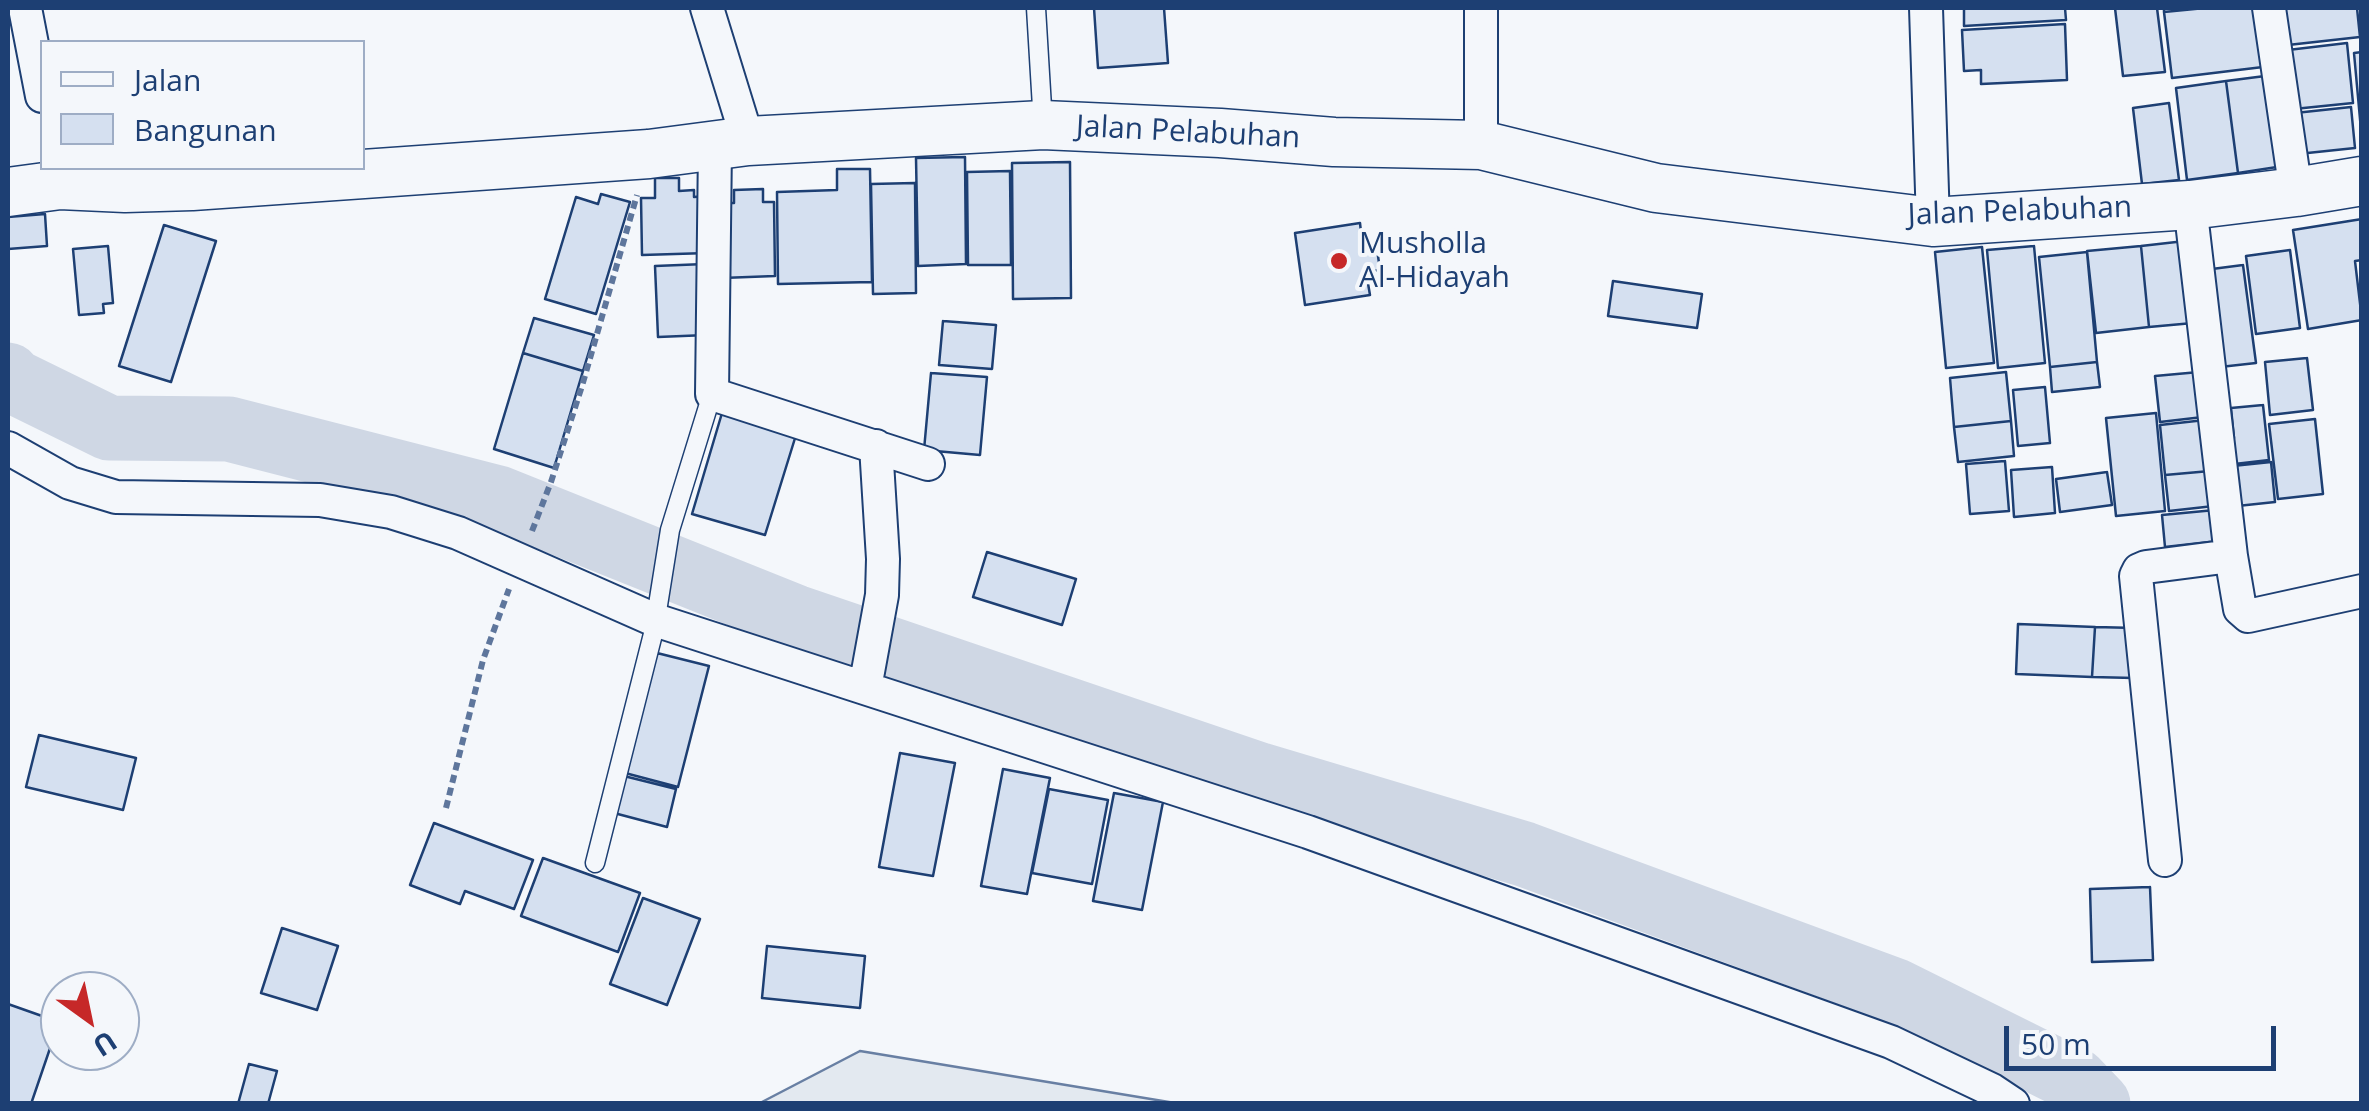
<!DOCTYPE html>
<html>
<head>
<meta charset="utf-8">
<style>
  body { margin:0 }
  #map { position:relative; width:2369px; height:1111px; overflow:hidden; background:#f4f7fb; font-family:"Open Sans",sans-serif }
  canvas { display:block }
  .frame { position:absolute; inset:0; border:10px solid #1d3f73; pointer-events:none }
  .legend { position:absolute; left:40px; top:40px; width:325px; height:130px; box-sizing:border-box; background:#f4f7fb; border:2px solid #9eadc5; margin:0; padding:12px 18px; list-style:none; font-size:30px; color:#1d3f73 }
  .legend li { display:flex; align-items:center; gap:20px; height:50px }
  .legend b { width:50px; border:2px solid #9eadc5 }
  .north { position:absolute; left:40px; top:971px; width:100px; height:100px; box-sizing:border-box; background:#f4f7fb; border:2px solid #9eadc5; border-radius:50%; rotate:147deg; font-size:28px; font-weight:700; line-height:40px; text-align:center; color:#1d3f73 }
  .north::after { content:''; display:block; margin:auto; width:35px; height:45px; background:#c62828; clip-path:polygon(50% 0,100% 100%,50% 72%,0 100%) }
  .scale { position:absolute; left:2004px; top:1026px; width:272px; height:45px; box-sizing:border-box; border:5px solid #1d3f73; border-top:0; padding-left:12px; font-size:30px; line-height:35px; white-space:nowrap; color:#1d3f73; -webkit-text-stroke:8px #f4f7fb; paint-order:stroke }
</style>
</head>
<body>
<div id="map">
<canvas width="2369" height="1111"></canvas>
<div class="frame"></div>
<ul class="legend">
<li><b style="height:12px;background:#f4f7fb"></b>Jalan</li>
<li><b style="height:28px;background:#d5e0f0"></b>Bangunan</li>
</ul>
<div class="north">U</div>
<div class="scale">50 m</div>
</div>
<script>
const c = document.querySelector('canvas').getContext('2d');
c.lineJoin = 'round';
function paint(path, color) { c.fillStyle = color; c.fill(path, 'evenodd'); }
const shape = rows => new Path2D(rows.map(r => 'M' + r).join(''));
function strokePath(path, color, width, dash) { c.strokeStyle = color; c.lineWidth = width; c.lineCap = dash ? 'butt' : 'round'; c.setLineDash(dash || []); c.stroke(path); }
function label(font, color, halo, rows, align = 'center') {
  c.font = font + ' "Open Sans",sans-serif'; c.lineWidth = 8; c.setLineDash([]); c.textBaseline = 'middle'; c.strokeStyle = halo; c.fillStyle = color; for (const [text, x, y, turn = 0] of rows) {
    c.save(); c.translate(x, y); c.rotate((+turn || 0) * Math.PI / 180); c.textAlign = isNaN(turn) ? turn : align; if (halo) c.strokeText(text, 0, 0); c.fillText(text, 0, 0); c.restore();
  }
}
const green = shape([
  [860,1051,1175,1103,760,1103,860,1051]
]);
paint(green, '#e3e9f0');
strokePath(green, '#687fa3', 2.5);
strokePath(shape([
  [8,375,13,381,109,428,229,429,498,498,795,617,1260,775,1524,854,1896,991,2075,1080,2098,1104]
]), '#cfd7e4', 65);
const building = shape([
  [1094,8,1164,8,1168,63,1098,68,1094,8],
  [1964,8,2065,8,2066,20,1964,26,1964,8],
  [2115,8,2157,8,2165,72,2123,76,2115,8],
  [2164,8,2205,8,2164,12,2164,8],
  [2205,8,2257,8,2263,67,2172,78,2164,12,2205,8],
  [2284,8,2357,8,2360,37,2288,45,2284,8],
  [2065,24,2067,80,1981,84,1981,70,1964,71,1962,30,2065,24],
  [2347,43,2353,103,2294,109,2288,50,2347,43],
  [2362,52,2362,129,2361,130,2354,53,2362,52],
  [2265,76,2277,167,2238,173,2226,81,2265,76],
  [2226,81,2238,173,2187,180,2176,88,2226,81],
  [2169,103,2179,180,2142,184,2133,108,2169,103],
  [2351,107,2355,148,2298,154,2295,113,2351,107],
  [965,157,966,264,918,266,916,158,965,157],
  [1070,162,1071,298,1013,299,1012,163,1070,162],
  [837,169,870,169,872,282,778,284,777,192,837,190,837,169],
  [1010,171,1011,265,968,265,967,172,1010,171],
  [655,178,679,178,679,191,694,190,694,197,707,196,708,253,642,255,641,198,655,198,655,178],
  [915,183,916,293,873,294,871,184,915,183],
  [763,189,763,202,774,202,775,276,722,278,721,203,734,203,734,190,763,189],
  [601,194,630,202,596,314,545,299,576,197,598,204,601,194],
  [45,214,47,246,8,249,8,217,45,214],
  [2362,219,2362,260,2355,261,2362,320,2308,329,2293,230,2362,219],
  [1360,223,1363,251,1377,249,1380,270,1366,272,1370,295,1305,305,1295,233,1360,223],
  [164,225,216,241,171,382,119,366,164,225],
  [2185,241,2193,323,2149,327,2141,246,2185,241],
  [108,246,113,303,103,304,104,313,79,315,73,249,108,246],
  [2034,246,2045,363,1998,368,1987,250,2034,246],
  [2141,246,2149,327,2096,333,2087,251,2141,246],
  [1982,247,1994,363,1946,368,1935,252,1982,247],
  [2290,250,2300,328,2256,334,2246,256,2290,250],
  [2087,252,2097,362,2050,367,2039,257,2087,252],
  [705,264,707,335,658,337,655,266,705,264],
  [2243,265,2256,363,2211,368,2212,269,2243,265],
  [1613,281,1702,294,1697,328,1608,316,1613,281],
  [534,318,594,335,583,371,523,353,534,318],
  [943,321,996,325,992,369,939,365,943,321],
  [523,353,583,371,554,468,494,449,523,353],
  [2307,358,2313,410,2270,415,2265,362,2307,358],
  [2097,362,2100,387,2052,392,2050,367,2097,362],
  [2006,372,2011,421,1954,427,1950,378,2006,372],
  [2199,372,2203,417,2160,422,2155,376,2199,372],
  [931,373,987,377,980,455,924,450,931,373],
  [2045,387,2050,443,2018,446,2013,390,2045,387],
  [2263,405,2269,460,2226,465,2224,438,2234,438,2231,408,2263,405],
  [722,413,796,435,765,535,692,514,722,413],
  [2156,413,2165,511,2116,516,2106,418,2156,413],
  [2315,419,2323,494,2278,499,2269,424,2315,419],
  [2205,420,2210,471,2165,475,2160,425,2205,420],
  [2011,421,2014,456,1958,462,1954,427,2011,421],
  [2005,461,2009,511,1970,514,1966,464,2005,461],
  [2271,462,2275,502,2228,507,2223,467,2271,462],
  [2052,467,2055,513,2014,517,2011,470,2052,467],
  [2210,471,2214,506,2169,511,2165,475,2210,471],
  [2107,472,2112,505,2060,512,2056,479,2107,472],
  [2215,510,2218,541,2165,547,2162,515,2215,510],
  [987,552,1076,579,1062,625,973,597,987,552],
  [2018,624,2095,627,2092,677,2016,674,2018,624],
  [2095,627,2136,628,2134,678,2092,677,2095,627],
  [657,653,709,666,678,787,625,773,657,653],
  [39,735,136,758,123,810,26,787,39,735],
  [900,753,955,763,933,876,879,867,900,753],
  [1003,769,1050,778,1027,894,981,886,1003,769],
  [624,776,676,789,667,827,614,813,624,776],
  [1049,789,1108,800,1092,884,1032,873,1049,789],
  [1114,793,1163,802,1142,910,1093,901,1114,793],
  [434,823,533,860,514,909,465,891,460,904,410,885,434,823],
  [543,858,640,893,618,952,521,916,543,858],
  [2150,887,2153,960,2092,962,2090,889,2150,887],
  [643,898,700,919,667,1005,610,984,643,898],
  [282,928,338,946,317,1010,261,993,282,928],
  [767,946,865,956,860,1008,762,998,767,946],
  [8,1004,59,1022,31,1104,8,1104,8,1004],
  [249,1064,277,1071,268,1104,238,1104,249,1064]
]);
paint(building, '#d5e0f0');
strokePath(building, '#1d3f73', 2.5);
const lane = shape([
  [1036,8,1043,124],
  [595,863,654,630,670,530,712,394]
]);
const street = shape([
  [25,8,42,96],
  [707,8,748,141],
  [1481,8,1481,145],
  [1926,8,1933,222],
  [2269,8,2296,192],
  [715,146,712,394,928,464],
  [8,448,70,483,116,497,320,500,391,512,458,533,655,620,1308,832,1891,1042,1992,1090,2013,1104],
  [2231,556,2240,609,2248,616,2362,591],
  [865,688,882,595,883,559,876,446],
  [2165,860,2136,576,2139,570,2146,567,2231,556,2190,205]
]);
const secondary = shape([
  [8,192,60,185,125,188,192,186,649,154,748,141,1043,125,1220,133,1334,142,1481,145,1656,188,1933,222,2190,205,2296,192,2362,181]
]);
strokePath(lane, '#1d3f73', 21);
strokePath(street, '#1d3f73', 36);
strokePath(secondary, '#1d3f73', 51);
strokePath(shape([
  [532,531,551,482,582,386,637,195],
  [446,808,483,660,509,589]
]), '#5e769c', 6, [8, 5]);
strokePath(lane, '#f4f7fb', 18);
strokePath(street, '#f4f7fb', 32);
strokePath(secondary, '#f4f7fb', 48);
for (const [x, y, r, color] of [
  [1339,261,10,"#c62828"]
]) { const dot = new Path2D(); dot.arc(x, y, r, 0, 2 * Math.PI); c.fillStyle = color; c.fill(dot); strokePath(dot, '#f4f7fb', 4); }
label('30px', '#1d3f73', '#f4f7fb', [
  ["Jalan Pelabuhan",1188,133,3],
  ["Jalan Pelabuhan",2020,212,-2]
]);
label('30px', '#1d3f73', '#f4f7fb', [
  ["Musholla",1359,244],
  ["Al-Hidayah",1359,278]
], 'left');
</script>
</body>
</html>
